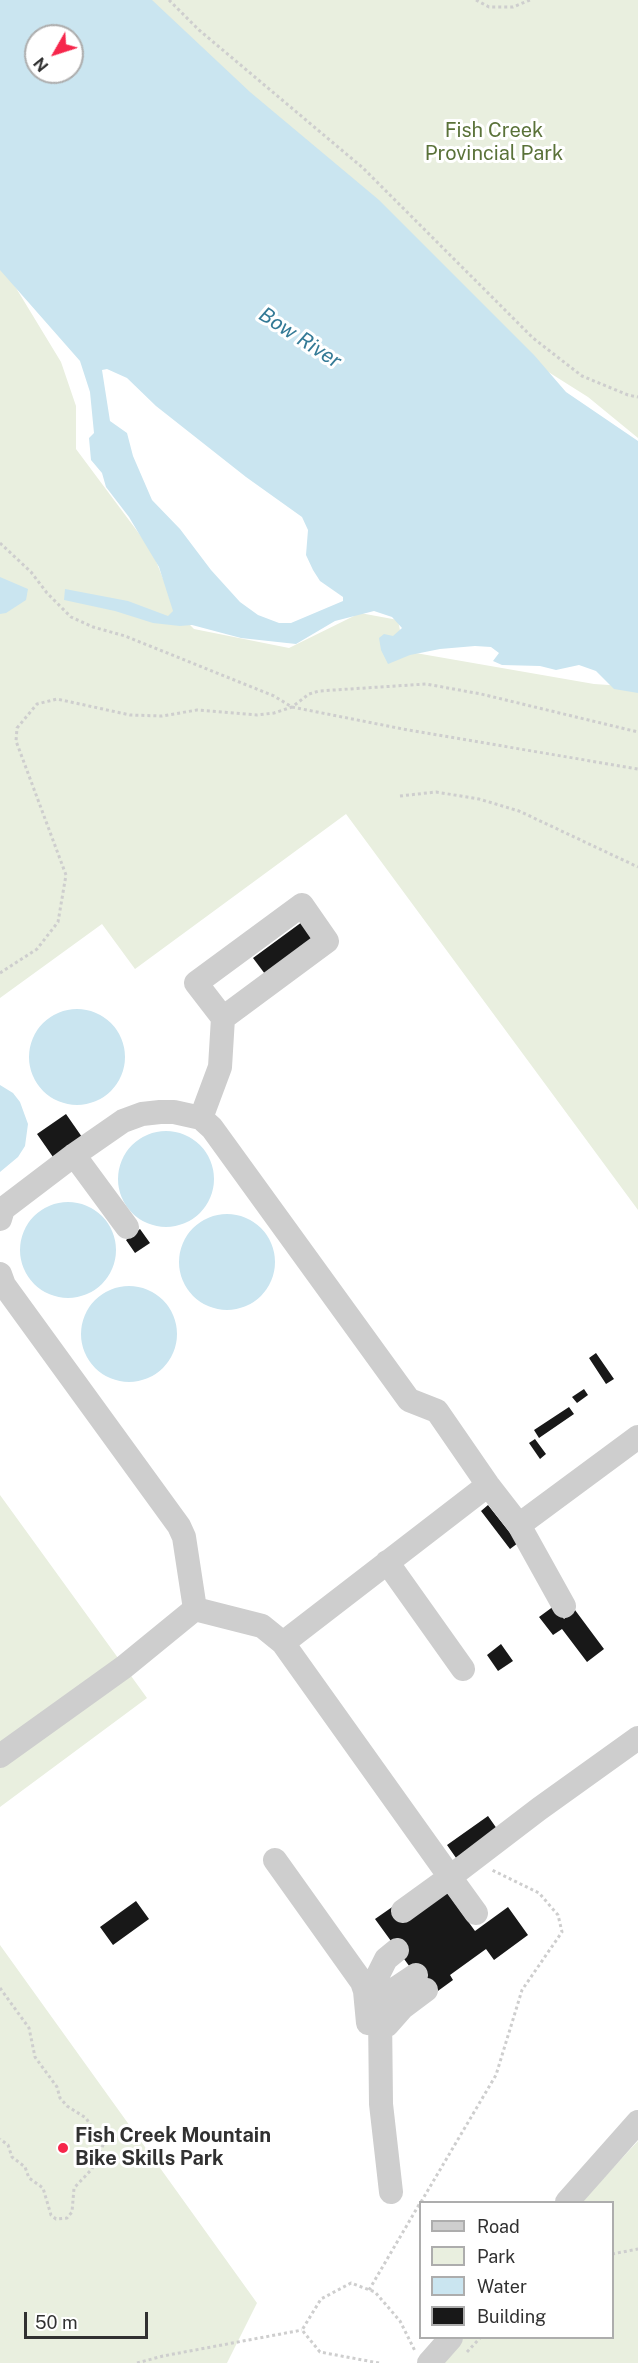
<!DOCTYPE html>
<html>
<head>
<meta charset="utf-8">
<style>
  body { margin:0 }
  #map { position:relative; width:638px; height:2363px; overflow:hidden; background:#fff; font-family:"Public Sans",sans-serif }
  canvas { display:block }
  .legend { position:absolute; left:419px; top:2201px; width:195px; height:138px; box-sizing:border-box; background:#fff; border:2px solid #adadad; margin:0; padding:8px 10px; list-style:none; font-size:18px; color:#313131 }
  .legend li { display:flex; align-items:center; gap:12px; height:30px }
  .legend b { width:30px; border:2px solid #adadad }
  .north { position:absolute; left:24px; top:24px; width:60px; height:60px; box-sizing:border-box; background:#fff; border:2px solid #adadad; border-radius:50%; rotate:231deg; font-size:16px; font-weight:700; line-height:24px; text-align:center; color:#313131 }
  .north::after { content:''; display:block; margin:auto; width:21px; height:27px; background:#f6264b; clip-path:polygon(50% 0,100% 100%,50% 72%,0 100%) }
  .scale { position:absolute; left:24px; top:2312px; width:124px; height:27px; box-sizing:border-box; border:3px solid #313131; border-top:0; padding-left:8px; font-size:18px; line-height:21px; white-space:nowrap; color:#313131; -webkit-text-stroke:4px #fff; paint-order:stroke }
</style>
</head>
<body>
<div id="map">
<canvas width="638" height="2363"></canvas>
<ul class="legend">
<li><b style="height:8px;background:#cecece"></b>Road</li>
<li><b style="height:16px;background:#e9efdf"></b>Park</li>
<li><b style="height:16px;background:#cae5f0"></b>Water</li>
<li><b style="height:16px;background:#181818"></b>Building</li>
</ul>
<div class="north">N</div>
<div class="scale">50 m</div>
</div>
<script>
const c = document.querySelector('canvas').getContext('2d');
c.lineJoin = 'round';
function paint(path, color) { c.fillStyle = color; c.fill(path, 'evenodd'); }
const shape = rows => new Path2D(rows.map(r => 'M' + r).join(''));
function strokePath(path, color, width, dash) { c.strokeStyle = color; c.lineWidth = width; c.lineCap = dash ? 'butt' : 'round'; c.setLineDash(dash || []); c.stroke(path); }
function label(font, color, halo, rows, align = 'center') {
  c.font = font + ' "Public Sans",sans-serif'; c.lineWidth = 6; c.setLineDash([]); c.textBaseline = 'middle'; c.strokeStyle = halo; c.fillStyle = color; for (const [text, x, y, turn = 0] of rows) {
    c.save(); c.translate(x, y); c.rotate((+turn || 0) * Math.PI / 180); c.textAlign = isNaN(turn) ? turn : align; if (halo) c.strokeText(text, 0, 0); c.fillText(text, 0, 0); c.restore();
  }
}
paint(shape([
  [143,0,638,0,638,438,588,397,523,356],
  [0,268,13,283,61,362,76,406,76,449,152,551,176,611,194,629,289,648,360,613,398,620,404,651,594,684,638,687,638,1210,346,814,135,969,102,924,0,998],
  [0,1495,147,1698,0,1807],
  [0,1945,257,2303,227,2363,0,2363],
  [638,2141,638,2363,442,2363,463,2338,612,2338,612,2202,581,2202]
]), '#e9efdf');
paint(shape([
  [0,0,152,0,250,92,379,200,534,355,566,392,638,441,638,693,614,689,596,671,579,665,556,670,540,666,502,665,493,661,499,653,491,647,475,646,440,649,410,655,388,664,381,650,379,638,384,634,393,636,402,628,392,617,374,611,335,621,296,644,241,638,192,625,180,626,153,623,115,611,64,600,65,589,128,601,168,616,173,611,159,567,129,517,106,487,102,473,91,460,89,438,94,433,90,392,80,361,0,270],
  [36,36,72,36,72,72,36,72],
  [107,369,127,378,156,406,246,477,302,517,308,530,306,555,313,570,320,581,343,597,343,601,291,623,279,623,258,615,240,602,211,570,180,529,152,500,133,456,127,433,110,421,102,370],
  [0,577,28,589,26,600,6,613,0,614],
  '29 1057a48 48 0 1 1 96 0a48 48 0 1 1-96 0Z',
  [0,1085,13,1093,20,1102,28,1124,25,1146,18,1157,0,1172],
  '118 1179a48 48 0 1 1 96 0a48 48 0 1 1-96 0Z',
  '20 1250a48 48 0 1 1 96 0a48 48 0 1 1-96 0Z',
  '179 1262a48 48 0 1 1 96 0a48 48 0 1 1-96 0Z',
  '81 1334a48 48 0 1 1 96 0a48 48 0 1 1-96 0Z'
]), '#cae5f0');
paint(shape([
  [302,922,314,939,265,974,253,958],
  [66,1114,82,1137,53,1157,37,1134],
  [140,1229,150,1243,135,1253,126,1240],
  [596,1353,614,1379,606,1384,589,1358],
  [584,1389,588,1395,577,1403,572,1397],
  [569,1407,574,1414,539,1438,534,1430],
  [535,1439,546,1454,540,1459,529,1443],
  [488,1505,518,1543,510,1549,481,1511],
  [554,1606,564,1619,575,1610,604,1649,587,1662,562,1629,553,1635,539,1617],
  [501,1644,513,1661,498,1671,487,1655],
  [488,1816,502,1836,461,1865,447,1845],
  [446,1891,475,1931,508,1907,528,1935,494,1960,486,1949,450,1975,453,1980,431,1996,375,1919,398,1903],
  [136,1901,149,1919,113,1945,100,1927]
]), '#181818');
strokePath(shape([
  [169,0,199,30,363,168,533,338,582,376,628,395,638,397],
  [476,0,489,7,513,7,530,0],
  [0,543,31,572,47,593,71,617,93,627,125,636,274,696,292,707,408,730,638,769],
  [400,796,436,792,479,799,519,811,638,867],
  [0,973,37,949,58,922,66,875,16,741,17,728,37,704,57,699,130,715,162,716,197,710,257,715,274,713,292,707,309,694,319,691,426,684,481,694,638,732],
  [0,1988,29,2028,35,2057,57,2087,60,2098,67,2106,86,2118,103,2145,92,2169,74,2188,72,2212,67,2218,56,2219,51,2215,43,2188,29,2178,25,2167,12,2157,8,2145,0,2139],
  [421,2202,496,2075,522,1990,562,1932,558,1915,539,1893,492,1870],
  [612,2254,638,2249],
  [369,2290,420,2203],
  [467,2352,480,2338],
  [137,2363,163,2356,302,2330],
  [379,2363,320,2352,302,2330,321,2299,351,2283,375,2292,400,2321,415,2351]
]), '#cecece', 3, [3, 3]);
strokePath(shape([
  [201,1118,220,1067,223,1018,196,983,302,905,327,941,223,1018],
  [74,1155,127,1227],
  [0,1219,3,1209,74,1155,123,1121,142,1114,160,1112,174,1112,201,1118,212,1128,409,1400,437,1411,488,1485,519,1525,564,1606],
  [0,1274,4,1285,179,1526,184,1537,195,1609,262,1626,283,1643,488,1485],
  [519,1525,638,1437],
  [387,1562,463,1669],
  [283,1643,450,1877,539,1809,638,1738],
  [0,1756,124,1667,195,1609],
  [275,1860,362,1982,365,1991,368,2023,387,2025,402,2008,426,1990],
  [403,1911,450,1877,476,1913],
  [380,2010,378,1975,386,1959,397,1950],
  [391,2192,381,2104,380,2013,395,1989,416,1975],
  [567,2202,638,2122],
  [429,2363,451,2338]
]), '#cecece', 24);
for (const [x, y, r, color] of [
  [63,2148,6,"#f6264b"]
]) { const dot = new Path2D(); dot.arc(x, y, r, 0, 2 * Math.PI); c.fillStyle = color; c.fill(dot); strokePath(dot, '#fff', 2); }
label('20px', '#5a7239', '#fff', [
  ["Fish Creek",494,131],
  ["Provincial Park",494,154]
]);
label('bold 20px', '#313131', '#fff', [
  ["Fish Creek Mountain",75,2136],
  ["Bike Skills Park",75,2159]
], 'left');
label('italic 21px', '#347a96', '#fff', [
  ["Bow River",300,338,33]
]);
</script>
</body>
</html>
